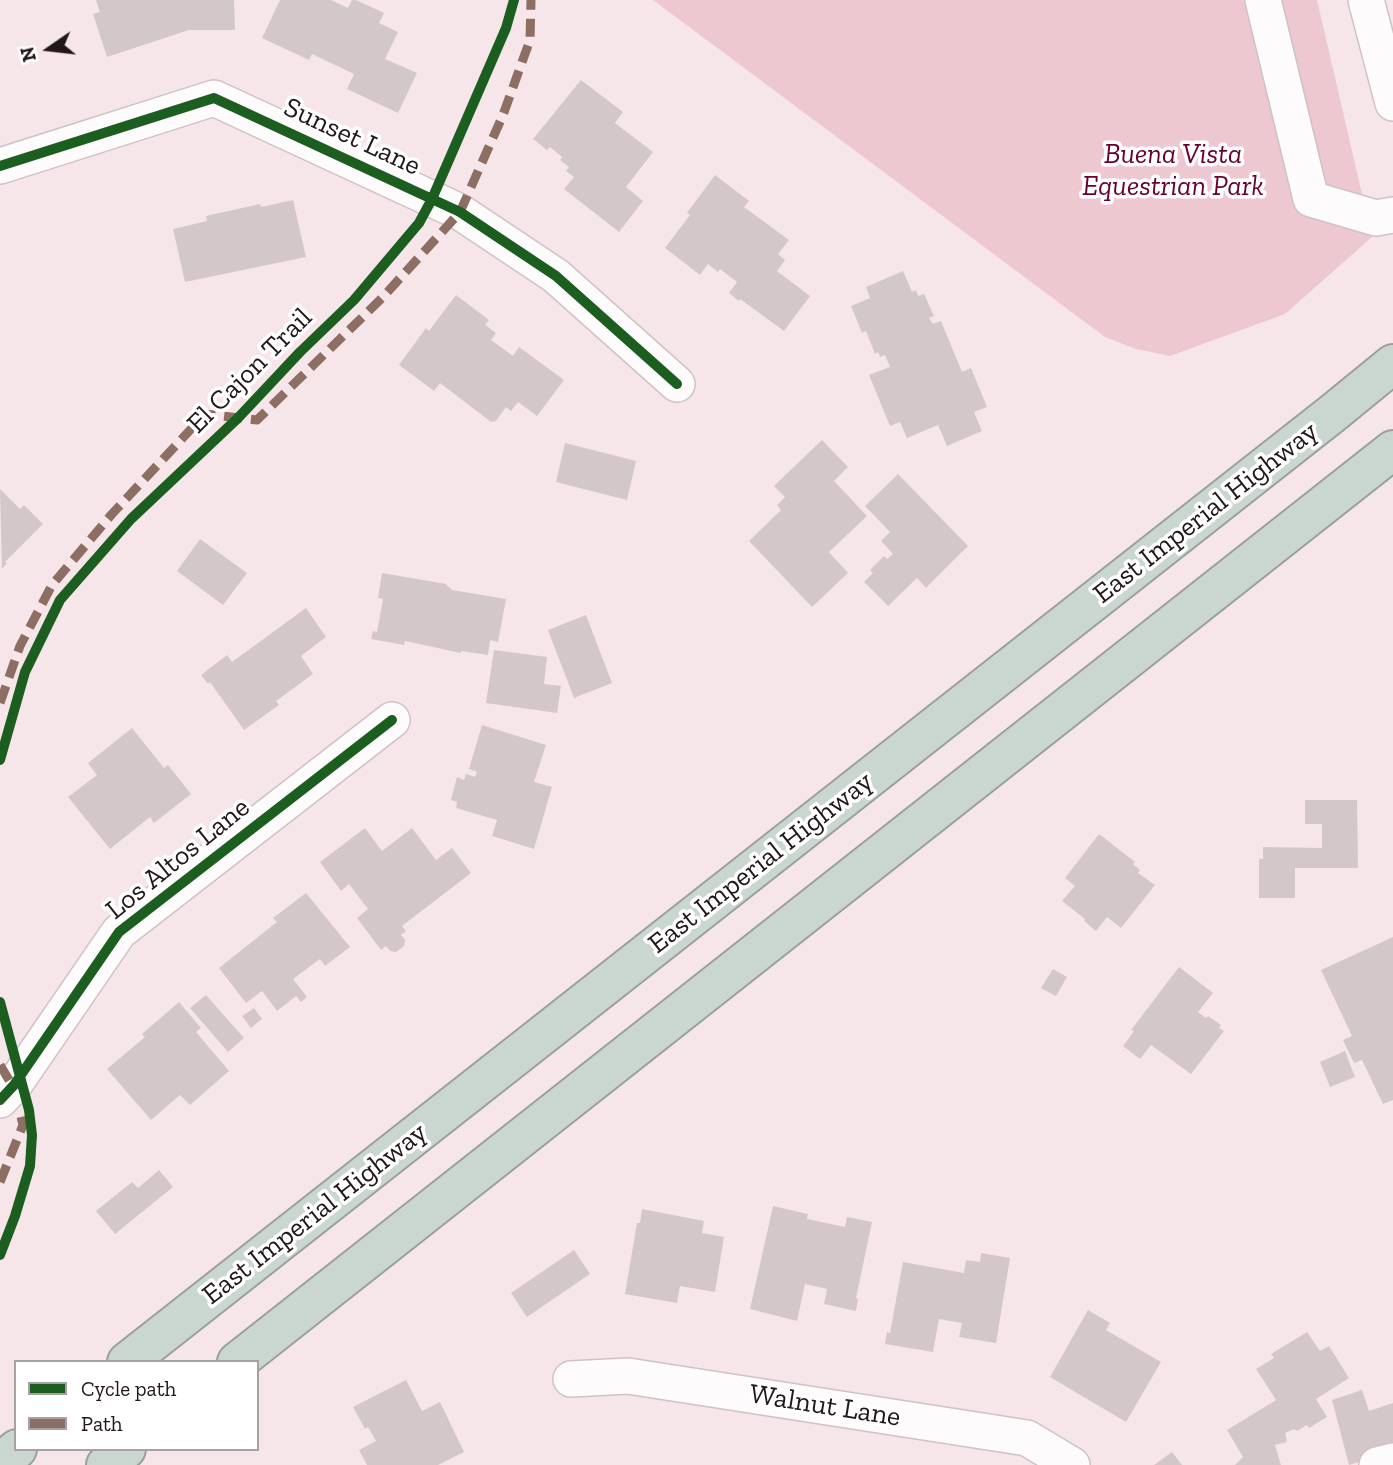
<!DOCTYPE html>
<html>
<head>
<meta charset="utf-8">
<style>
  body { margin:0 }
  #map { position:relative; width:1393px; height:1465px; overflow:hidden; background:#f6e6ea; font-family:"Zilla Slab",serif }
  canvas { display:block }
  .legend { position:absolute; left:14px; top:1360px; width:245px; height:91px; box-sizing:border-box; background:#fff; border:2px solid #a6a2a3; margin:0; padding:9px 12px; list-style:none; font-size:21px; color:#211719 }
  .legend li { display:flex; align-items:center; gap:14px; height:35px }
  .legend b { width:35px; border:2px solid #a6a2a3 }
  .north { position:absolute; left:14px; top:14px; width:70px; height:70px; -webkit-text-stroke:5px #fff; paint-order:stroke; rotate:256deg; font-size:19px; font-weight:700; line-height:28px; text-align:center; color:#211719 }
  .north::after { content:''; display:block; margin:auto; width:24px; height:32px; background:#211719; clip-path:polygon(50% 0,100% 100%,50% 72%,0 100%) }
</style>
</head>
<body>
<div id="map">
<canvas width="1393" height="1465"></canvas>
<ul class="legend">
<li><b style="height:9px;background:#1b5e20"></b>Cycle path</li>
<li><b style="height:9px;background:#8d6e63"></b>Path</li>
</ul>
<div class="north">N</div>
</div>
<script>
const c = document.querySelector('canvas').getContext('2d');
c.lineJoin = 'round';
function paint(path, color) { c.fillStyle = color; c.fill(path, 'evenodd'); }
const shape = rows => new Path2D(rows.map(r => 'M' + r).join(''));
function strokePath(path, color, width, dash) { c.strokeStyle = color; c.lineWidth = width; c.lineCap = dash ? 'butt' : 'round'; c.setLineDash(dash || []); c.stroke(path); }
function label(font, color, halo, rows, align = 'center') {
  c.font = font + ' "Zilla Slab",serif'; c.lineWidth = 7; c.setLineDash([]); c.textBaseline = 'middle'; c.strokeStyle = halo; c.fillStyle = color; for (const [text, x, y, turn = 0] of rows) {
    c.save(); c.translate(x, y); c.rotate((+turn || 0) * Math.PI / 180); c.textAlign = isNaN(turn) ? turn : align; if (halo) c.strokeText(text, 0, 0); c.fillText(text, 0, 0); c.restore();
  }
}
paint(shape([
  [653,0,1317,0,1372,237,1285,314,1170,356,1136,349,1105,337]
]), '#edc8d0');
paint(shape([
  [96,0,234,0,235,30,189,30,107,57,93,14,100,12],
  [280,0,331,0,348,8,352,0,356,0,384,13,379,23,398,32,385,59,417,73,398,113,347,89,354,74,312,54,309,60,262,38],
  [581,80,623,112,615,123,653,152,626,187,643,201,619,232,564,189,574,177,566,171,569,167,560,160,562,157,550,147,547,150,533,139],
  [715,175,749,201,744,207,789,240,778,254,785,260,777,271,810,296,784,331,740,299,739,301,729,293,737,282,720,269,718,272,708,264,700,275,665,248,690,215,687,213],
  [293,200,306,257,185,282,173,229,207,221,206,216,260,204,261,207],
  [903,271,912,292,916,290,918,296,924,294,934,316,929,318,933,324,941,321,962,372,971,368,987,407,974,412,982,431,947,446,938,425,907,438,900,422,890,426,869,375,890,367,885,355,880,357,878,352,875,354,866,331,862,333,851,306,870,298,866,287],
  [456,295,489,320,485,325,496,333,491,340,513,356,519,347,564,380,537,416,518,402,511,411,506,407,496,421,491,422,440,383,434,391,399,365,426,328,429,331],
  [822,440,848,467,834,481,867,516,829,552,848,573,812,607,749,541,781,510,777,505,785,497,774,486],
  [565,443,636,461,627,500,556,482],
  [898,474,968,546,926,588,917,578,888,606,864,582,873,573,870,570,884,556,887,559,893,554,881,541,890,532,865,506],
  [0,489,20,509,24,505,43,524,5,562,7,563,2,569],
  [200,539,247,573,223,605,177,571],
  [382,573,446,584,452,590,506,599,498,642,490,640,488,655,461,651,461,653,405,641,404,645,371,639,373,631,377,632,383,599,378,598],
  [306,608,326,637,301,656,313,674,276,701,279,705,244,730,210,682,208,684,201,675,227,655,232,662],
  [586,615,612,683,574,698,548,630],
  [494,650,547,657,544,684,561,686,557,713,486,703],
  [482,725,546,745,534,782,552,787,534,849,492,836,497,820,456,808,457,802,451,800,457,777,464,780,466,774,475,777,477,772,469,769],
  [132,728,164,768,168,765,191,794,154,823,150,817,110,849,68,797,97,775,88,763],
  [1305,800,1357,800,1358,868,1295,868,1295,898,1259,898,1259,859,1263,859,1263,847,1322,848,1322,824,1305,824],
  [365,828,382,851,412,828,436,860,452,848,471,873,402,926,406,931,401,935,405,940,404,946,396,952,390,951,386,946,381,950,357,918,368,909,349,884,341,891,320,862],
  [1099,834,1135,862,1133,864,1140,870,1138,873,1155,885,1121,928,1107,917,1096,931,1084,921,1085,919,1062,901,1075,886,1065,878],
  [306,893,350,947,325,966,320,959,293,979,307,997,301,1002,296,996,277,1011,262,991,246,1003,219,968,277,922,273,918],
  [1393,937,1393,1100,1383,1104,1362,1060,1354,1063,1343,1040,1352,1036,1321,970],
  [1179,967,1213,993,1198,1012,1206,1018,1208,1016,1221,1025,1219,1028,1224,1031,1191,1074,1151,1045,1140,1059,1123,1046,1134,1031,1131,1030],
  [1053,969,1067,977,1056,996,1041,988],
  [206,995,244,1038,228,1052,190,1008],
  [179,1002,201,1028,196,1032,229,1071,190,1105,180,1095,151,1120,107,1069,145,1037,142,1034],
  [254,1008,262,1019,251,1028,242,1016],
  [1345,1051,1355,1077,1330,1087,1320,1062],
  [159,1170,173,1187,115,1234,96,1211,132,1182,138,1188],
  [773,1206,808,1214,807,1219,845,1227,847,1217,872,1222,856,1298,858,1299,856,1311,824,1304,827,1289,805,1284,797,1321,750,1309],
  [642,1209,704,1221,702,1233,724,1237,715,1292,680,1286,677,1303,625,1294,637,1223,640,1223],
  [574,1250,590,1274,527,1317,511,1293],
  [981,1253,1010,1258,996,1343,959,1337,962,1323,939,1319,933,1352,885,1344,887,1332,890,1333,903,1262,964,1273,966,1260,980,1262],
  [1088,1310,1110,1323,1106,1330,1161,1362,1126,1422,1050,1377],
  [1307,1332,1320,1351,1329,1346,1349,1378,1316,1399,1327,1417,1309,1428,1307,1425,1297,1431,1294,1429,1285,1433,1287,1442,1275,1445,1281,1465,1235,1465,1243,1457,1227,1430,1276,1400,1256,1369,1274,1358,1271,1354],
  [406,1380,422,1411,440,1402,464,1452,438,1465,367,1465,359,1450,376,1441,368,1427,365,1429,353,1407],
  [1362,1390,1369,1411,1393,1403,1393,1452,1349,1465,1332,1400],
  [1172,1452,1182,1465,1154,1465]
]), '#d4c7ca');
const minor = shape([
  [1263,0,1311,199,1376,218,1393,215],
  [1366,0,1393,103],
  [0,166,214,98,460,212,556,276,677,384],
  [0,1100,14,1085,119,932,392,720],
  [571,1379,628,1376,1027,1438,1072,1465],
  [1377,1465,1393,1461]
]);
const highway = shape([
  [127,1362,1333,413,1393,364],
  [237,1362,1393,450],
  [0,1463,17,1449],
  [106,1465,126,1449]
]);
strokePath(minor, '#cfc2c5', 38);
strokePath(highway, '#99a09c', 42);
strokePath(minor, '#fefbfc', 35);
strokePath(highway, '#cad6d0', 38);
strokePath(shape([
  [0,703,20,646,52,585,112,514,205,414,257,420,382,298,460,212,503,115,530,40,531,0],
  [0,1065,15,1090],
  [0,1182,23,1125,21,1117]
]), '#8d6e63', 9, [18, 9]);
strokePath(shape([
  [0,166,214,98,460,212,556,276,677,384],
  [0,760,25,672,60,600,131,519,238,418,300,352,354,300,419,223,432,199,506,28,514,0],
  [0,1002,29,1110,32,1135,30,1166,15,1216,0,1255],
  [0,1100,14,1085,119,932,392,720]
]), '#1b5e20', 10);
label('28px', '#211719', '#fff', [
  ["Sunset Lane",352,137,25],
  ["El Cajon Trail",250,371,-45],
  ["East Imperial Highway",1206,513,-38],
  ["Los Altos Lane",178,859,-39],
  ["East Imperial Highway",761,863,-38],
  ["East Imperial Highway",315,1214,-38],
  ["Walnut Lane",825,1406,9]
]);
label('italic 28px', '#66002c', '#fff', [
  ["Buena Vista",1173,155],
  ["Equestrian Park",1173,187]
]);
</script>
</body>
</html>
